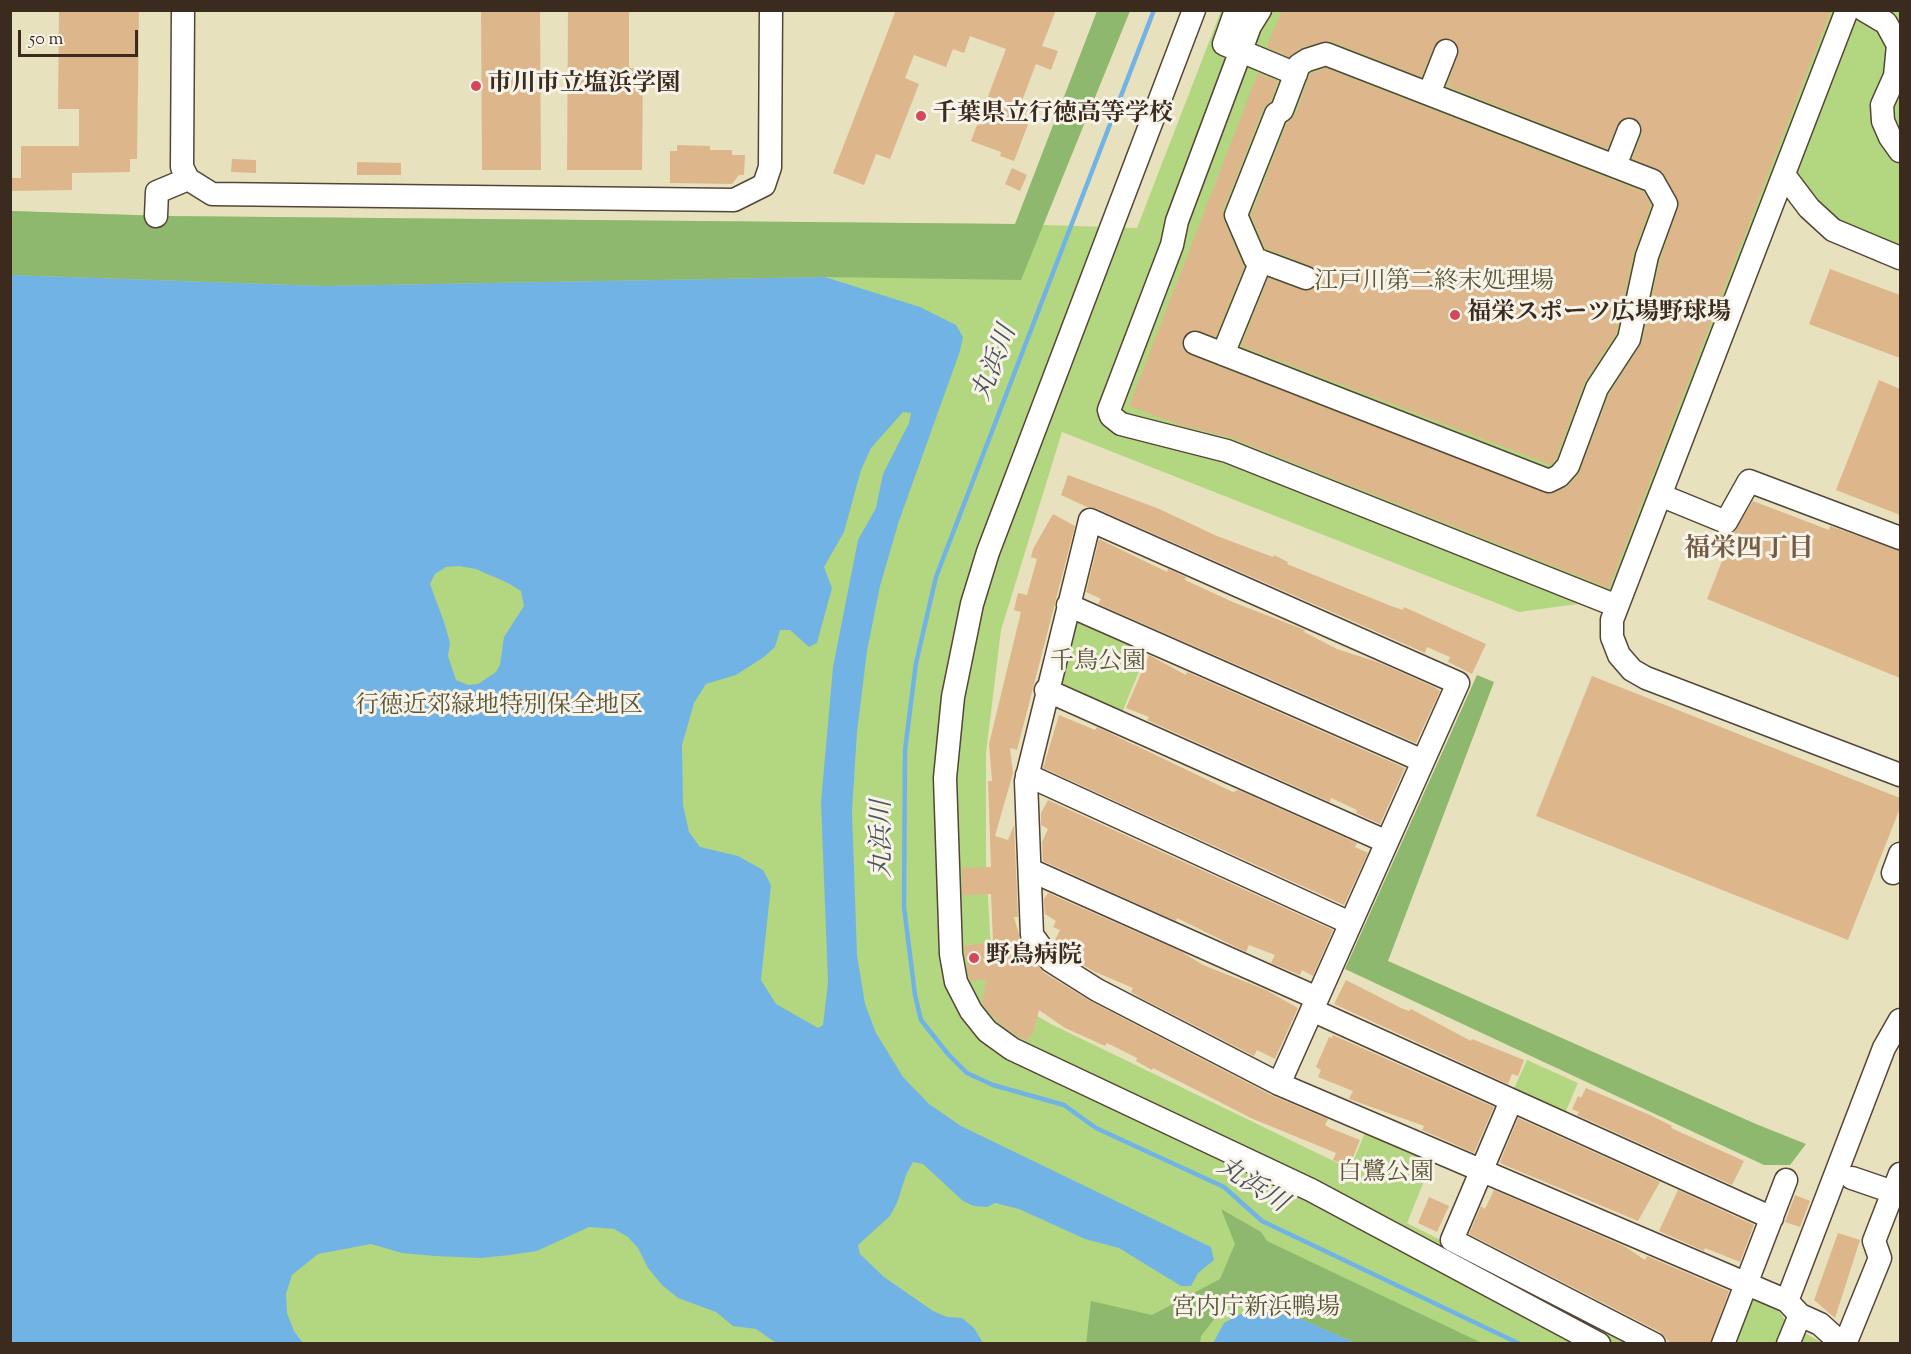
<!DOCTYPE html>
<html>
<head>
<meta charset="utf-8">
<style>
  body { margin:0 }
  #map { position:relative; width:1911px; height:1354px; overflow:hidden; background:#e8e1be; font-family:"Sorts Mill Goudy",serif }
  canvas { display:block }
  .frame { position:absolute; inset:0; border:12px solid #3b2a1e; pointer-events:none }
  .scale { position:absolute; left:18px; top:30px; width:120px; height:27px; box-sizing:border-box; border:3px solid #3b2a1e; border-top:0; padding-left:8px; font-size:18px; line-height:21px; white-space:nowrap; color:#3b2a1e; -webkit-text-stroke:4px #f7f3e8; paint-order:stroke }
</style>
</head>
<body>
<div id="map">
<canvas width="1911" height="1354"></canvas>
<div class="frame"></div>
<div class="scale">50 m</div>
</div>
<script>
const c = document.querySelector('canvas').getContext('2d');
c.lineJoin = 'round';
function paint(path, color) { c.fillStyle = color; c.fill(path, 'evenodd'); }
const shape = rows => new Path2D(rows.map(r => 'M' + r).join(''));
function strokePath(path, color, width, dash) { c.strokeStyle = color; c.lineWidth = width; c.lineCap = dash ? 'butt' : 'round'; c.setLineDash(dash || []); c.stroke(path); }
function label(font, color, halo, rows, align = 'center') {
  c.font = font + ' "Sorts Mill Goudy","Noto Serif JP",serif'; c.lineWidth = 6; c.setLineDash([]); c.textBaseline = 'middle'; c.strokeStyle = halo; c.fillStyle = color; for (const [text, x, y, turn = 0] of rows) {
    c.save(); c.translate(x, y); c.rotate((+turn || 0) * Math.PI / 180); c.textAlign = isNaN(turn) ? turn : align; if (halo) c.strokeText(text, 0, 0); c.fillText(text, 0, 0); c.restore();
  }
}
paint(shape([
  [1221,11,1900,11,1900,251,1837,223,1791,169,1614,599,1519,612,1062,432,1001,630,986,753,986,861,991,951,1012,1001,1051,1024,1350,1169,1366,1130,1433,1159,1407,1223,1643,1343,11,1344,11,211,164,216,1016,224,1137,228],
  [1080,616,1150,645,1121,715,1060,688,1070,622],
  [1527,1060,1578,1083,1563,1118,1511,1095],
  [1748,1295,1776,1307,1788,1324,1823,1343,1728,1344]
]), '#b3d780');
paint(shape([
  [1097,11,1130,11,1021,280,825,277,323,286,11,275,11,211,164,216,1015,224],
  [1477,675,1494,682,1388,961,1756,1124,1806,1144,1790,1165,1764,1165,1345,969],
  [1221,1209,1261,1232,1267,1241,1482,1343,1355,1343,1263,1302,1229,1300,1201,1336,1200,1343,1086,1344,1091,1301,1152,1315,1220,1279,1235,1244]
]), '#8eb86e');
paint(shape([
  [11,275,323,286,825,277,920,307,956,325,963,337,960,351,899,521,880,586,867,651,857,732,852,811,857,955,865,1004,876,1033,903,1077,929,1104,961,1126,1211,1247,1214,1260,1198,1273,1191,1286,1181,1286,1119,1248,1085,1239,1019,1209,995,1203,987,1207,974,1206,963,1201,923,1164,913,1162,906,1175,897,1203,890,1216,858,1245,860,1254,884,1277,933,1311,947,1317,962,1318,974,1328,983,1343,776,1343,756,1329,733,1326,716,1312,678,1298,662,1285,648,1268,638,1248,628,1237,614,1229,589,1227,537,1251,510,1255,481,1258,435,1256,402,1253,371,1244,318,1254,292,1275,286,1294,287,1313,294,1331,303,1343,11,1343],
  [903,412,911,413,909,423,883,474,876,508,858,540,833,667,821,802,828,982,823,1025,818,1028,776,1004,761,980,771,885,763,870,738,856,700,847,689,832,683,805,682,745,694,703,706,684,736,675,764,657,775,647,780,630,790,630,809,647,817,643,832,588,824,567,844,532,861,470,871,448],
  [459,566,476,569,508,583,521,591,524,606,504,637,500,665,496,672,478,684,468,685,456,680,448,656,450,643,444,622,430,584,435,574,446,567],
  [1263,1302,1355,1343,1213,1343,1224,1323]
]), '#72b3e6');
strokePath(shape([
  [1154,10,936,577,916,663,905,750,904,907,915,995,921,1020,948,1054,967,1073,993,1085,1064,1105,1096,1128,1224,1187,1262,1221,1520,1344]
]), '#72b3e6', 4.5);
paint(shape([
  [59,10,139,10,137,159,130,159,130,172,72,173,72,190,10,191,10,178,21,178,21,146,79,146,79,109,58,109],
  [481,10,540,10,541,170,482,170],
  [568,10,629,10,629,68,643,68,642,170,567,170],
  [896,10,1056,10,1042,46,1058,51,1051,70,1036,64,1020,106,1033,111,1014,161,1000,156,1001,152,971,141,1006,49,970,36,964,53,953,49,946,67,914,55,905,78,919,84,890,159,876,154,864,185,833,173],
  [1282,10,1831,10,1609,588,1232,438,1180,425,1129,406,1258,73,1278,81,1271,101,1263,109,1223,211,1224,220,1244,267,1216,337,1194,330,1183,338,1182,346,1190,355,1549,494,1565,488,1578,475,1609,394,1642,342,1660,260,1679,203,1664,174,1632,159,1642,134,1639,121,1628,117,1620,120,1607,149,1447,86,1459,50,1450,38,1437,41,1421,77,1330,41,1303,47,1289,57,1267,47],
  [1326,68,1644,192,1651,205,1634,253,1616,334,1584,383,1556,459,1551,465,1241,346,1268,278,1308,291,1319,282,1319,275,1311,266,1265,248,1251,215,1287,123,1295,115,1310,74],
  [677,145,710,146,710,150,732,150,732,155,745,155,744,175,739,175,732,184,670,183,670,151,677,151],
  [232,159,256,160,256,173,231,172],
  [357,162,401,163,401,175,357,175],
  [1012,168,1027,175,1020,191,1005,184],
  [1830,269,1900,295,1900,358,1809,324],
  [1879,380,1900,389,1900,515,1836,490],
  [1068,475,1157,508,1217,536,1273,557,1274,555,1288,562,1287,564,1391,606,1403,610,1404,607,1486,644,1472,674,1448,662,1450,657,1427,647,1425,653,1095,508,1087,507,1061,495],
  [1753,501,1829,530,1830,526,1900,551,1900,678,1707,599,1733,533],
  [1053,514,1075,526,1017,750,1010,748,1013,773,995,836,1008,840,1014,825,1018,917,1014,917,1021,942,1043,972,1090,1001,1273,1096,1328,1119,1325,1125,1330,1128,1360,1140,1349,1167,1333,1160,1336,1153,1253,1119,1153,1068,1152,1070,1136,1061,1137,1058,1107,1043,1105,1046,1065,1028,1039,1010,1033,1034,1026,1040,1019,1037,999,1023,982,1004,986,979,971,981,969,978,964,946,993,942,991,894,962,895,962,868,991,867,988,781,992,781,989,744,1021,612,1014,610,1017,597,1018,593,1027,595,1037,559,1031,557,1033,549],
  [1099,539,1167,572,1168,569,1186,577,1185,580,1235,603,1305,630,1304,632,1337,649,1380,663,1434,687,1440,691,1416,743,1098,604,1101,599,1086,592],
  [1149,655,1186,675,1187,672,1405,768,1380,824,1356,813,1357,810,1331,798,1330,802,1147,720,1149,717,1126,708],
  [1592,676,1900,798,1900,808,1848,940,1536,816],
  [1059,715,1095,730,1097,727,1233,792,1238,790,1357,843,1355,847,1368,853,1344,905,1043,768],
  [1048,800,1333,930,1313,976,1302,970,1300,975,1271,963,1275,955,1249,945,1246,952,1177,918,1176,921,1043,861,1042,842,1048,829,1041,825,1041,813],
  [1048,893,1182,952,1203,965,1266,990,1298,1008,1275,1059,1257,1050,1254,1056,1141,998,1131,992,1133,988,1093,971,1060,951,1054,942,1060,930,1053,927,1056,921,1045,914,1044,899],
  [1346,980,1401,1008,1409,1011,1411,1009,1471,1041,1472,1039,1524,1060,1518,1076,1512,1074,1508,1084,1334,1004],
  [1333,1035,1494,1107,1474,1153,1422,1130,1424,1126,1349,1099,1353,1091,1318,1077,1321,1070,1316,1067,1329,1037,1332,1038],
  [1586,1088,1650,1115,1672,1126,1671,1128,1744,1161,1732,1185,1577,1115,1579,1112,1572,1109,1578,1096,1581,1098],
  [1518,1118,1660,1182,1638,1221,1502,1164,1500,1162],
  [1494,1190,1624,1246,1645,1260,1647,1256,1729,1291,1710,1344,1671,1344,1660,1332,1469,1234,1481,1206,1485,1209],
  [1678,1190,1754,1225,1740,1262,1705,1248,1704,1251,1659,1231],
  [1795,1195,1810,1201,1800,1227,1785,1222],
  [1429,1197,1449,1206,1437,1232,1418,1223],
  [1838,1233,1860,1240,1835,1318,1814,1300]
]), '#deb68c');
const minor = shape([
  [183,10,182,167,188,179,212,194,734,200,764,185,770,167,771,10],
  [1194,10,988,552,972,604,953,697,945,778,951,954,956,982,971,1011,987,1031,1012,1049,1311,1190,1599,1344],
  [1236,10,1224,44,1296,74],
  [1260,10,1250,26,1177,221,1172,245,1109,410,1111,416,1121,424,1227,451,1617,606],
  [1847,10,1612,620,1612,637,1619,655,1632,670,1646,678,1900,775],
  [1864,10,1886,23,1898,45,1895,76,1882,105,1883,121,1890,137,1900,151],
  [1429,94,1446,51],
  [1615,166,1629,130],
  [1784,175,1809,208,1833,230,1900,258],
  [156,216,157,192,188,179],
  [1195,343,1549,481,1559,476,1568,466,1597,388,1629,339,1647,256,1666,204,1653,181,1326,54,1307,60,1299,65,1282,110,1276,114,1236,215,1255,259,1306,278],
  [1223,354,1261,261],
  [1660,495,1726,522,1749,481,1900,538],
  [1068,605,1423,761],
  [1046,690,1387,842],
  [1027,775,1350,923],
  [1030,870,1317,998],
  [1893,873,1900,854],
  [1312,1010,1772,1218],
  [1279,1084,1458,683,1090,520,1026,781,1032,935,1051,961,1097,990,1279,1084,1787,1301,1800,1315,1820,1324,1842,1344],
  [1511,1101,1452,1240,1654,1344],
  [1852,1178,1893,1192],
  [1787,1301,1884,1048,1900,1020],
  [1723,1344,1786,1180],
  [1788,1344,1800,1315],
  [1845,1344,1880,1258,1874,1241,1900,1174]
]);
strokePath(minor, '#554536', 25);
strokePath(minor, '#fff', 22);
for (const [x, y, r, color] of [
  [476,86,6,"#d1495b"],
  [921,116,6,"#d1495b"],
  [1455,315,6,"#d1495b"],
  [974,958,6,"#d1495b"]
]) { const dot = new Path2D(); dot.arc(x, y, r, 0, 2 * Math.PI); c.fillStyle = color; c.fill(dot); strokePath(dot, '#f7f3e8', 2); }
label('bold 24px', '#3b2a1e', '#f7f3e8', [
  ["市川市立塩浜学園",488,86],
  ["千葉県立行徳高等学校",933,116],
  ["福栄スポーツ広場野球場",1467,315],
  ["野鳥病院",986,958]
], 'left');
label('24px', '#595536', '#f7f3e8', [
  ["江戸川第二終末処理場",1434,284],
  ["千鳥公園",1098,664],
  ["行徳近郊緑地特別保全地区",499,708],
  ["白鷺公園",1386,1175],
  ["宮内庁新浜鴨場",1256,1310]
]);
label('italic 26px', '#4c535a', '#f7f3e8', [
  ["丸浜川",997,364,-69],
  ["丸浜川",885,839,-90],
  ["丸浜川",1251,1187,33]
]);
label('bold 26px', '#745b44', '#f7f3e8', [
  ["福栄四丁目",1749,552]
]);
</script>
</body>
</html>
